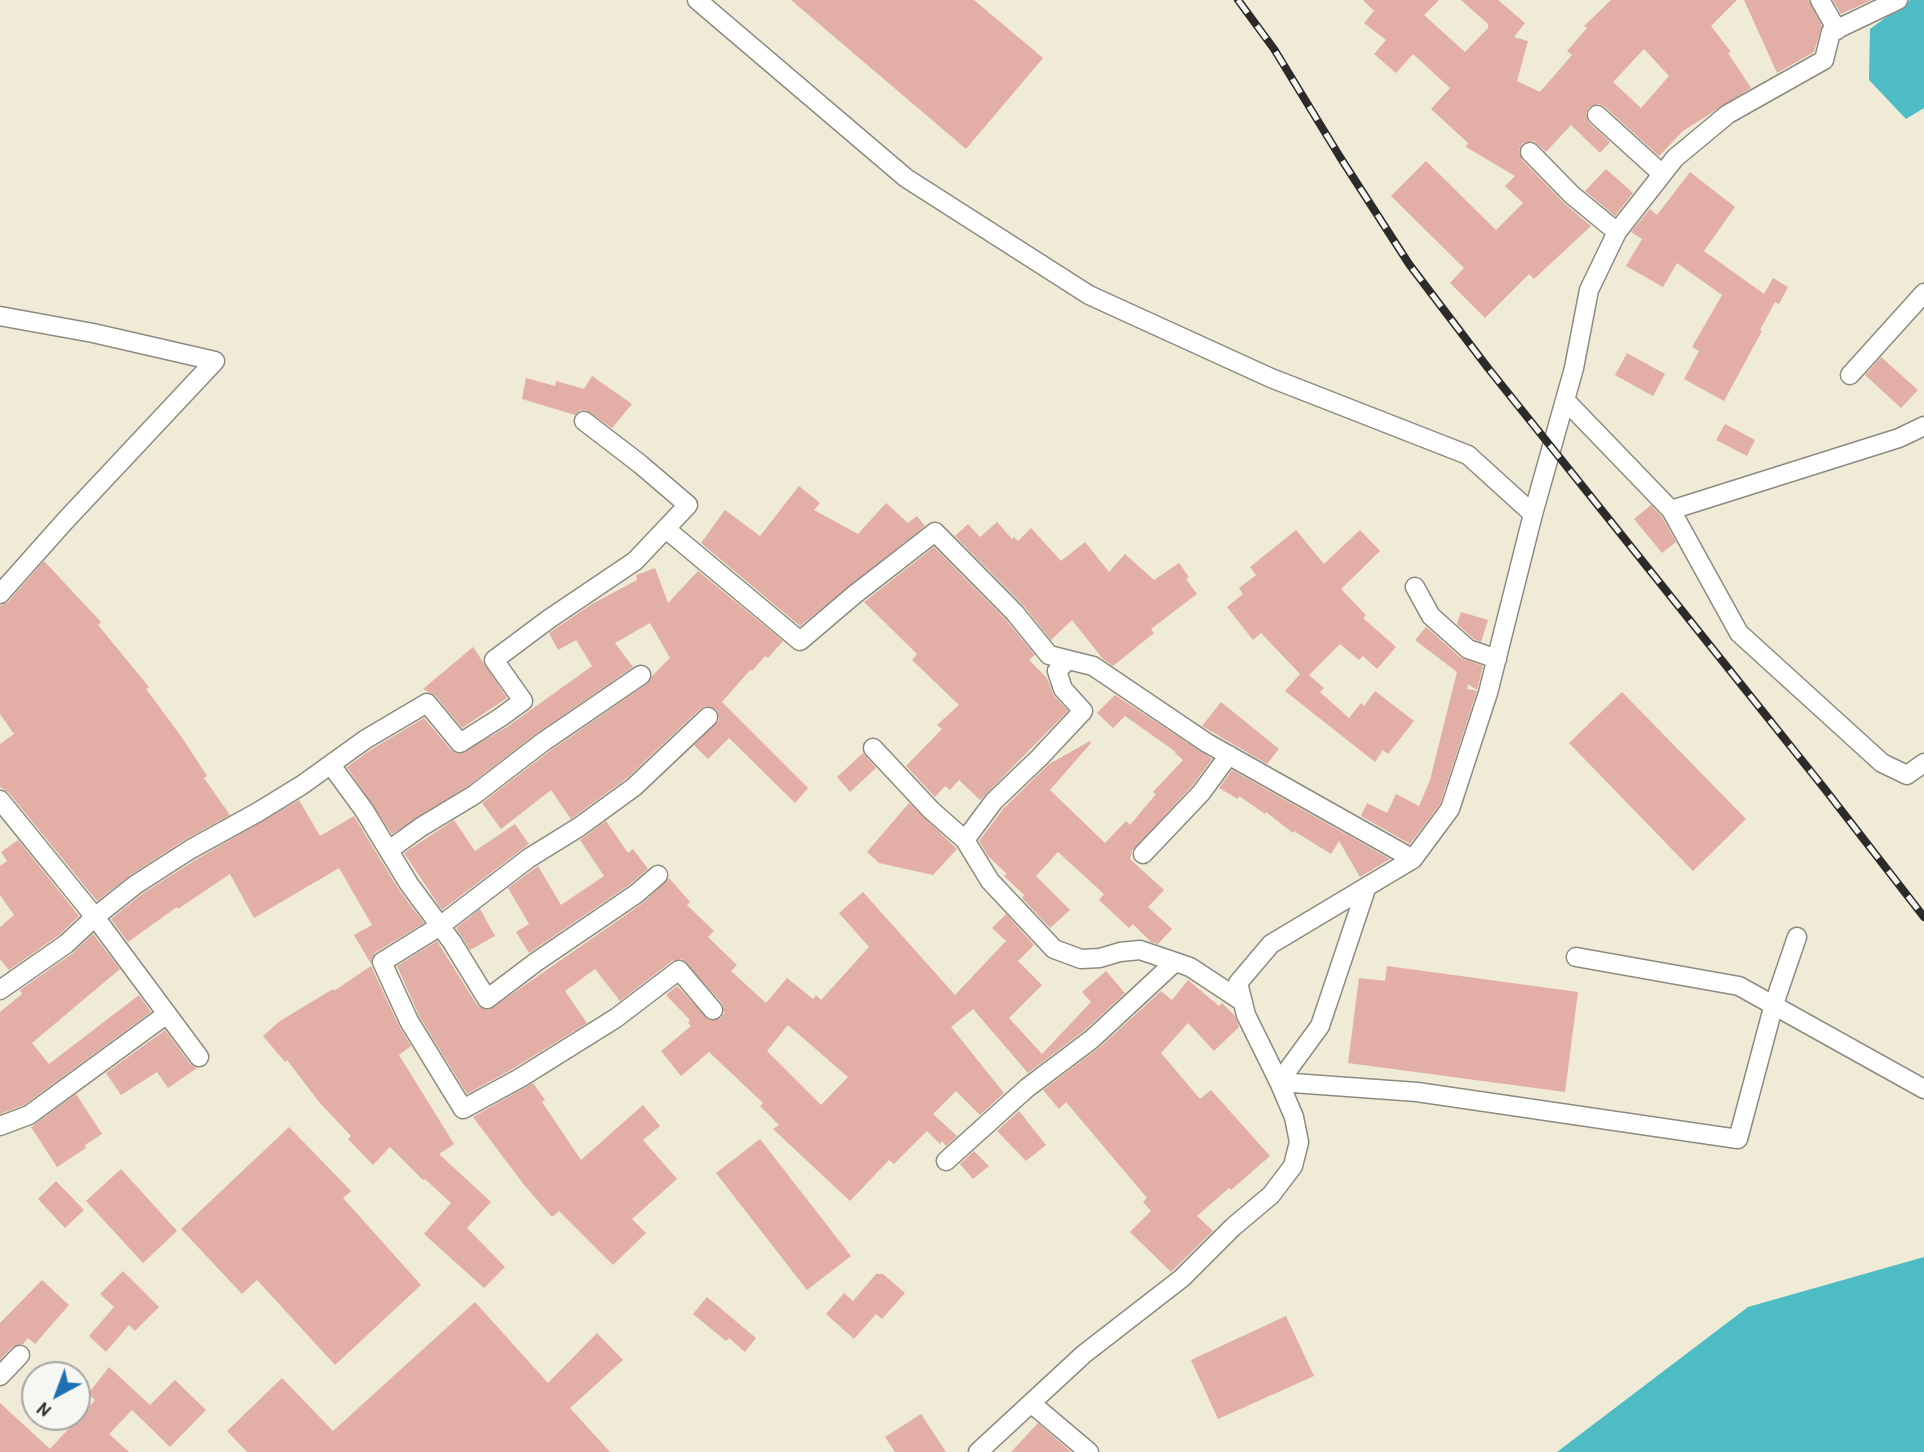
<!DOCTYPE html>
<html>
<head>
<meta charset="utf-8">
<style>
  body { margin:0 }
  #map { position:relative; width:1924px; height:1452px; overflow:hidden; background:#efebd7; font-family:"Patrick Hand",sans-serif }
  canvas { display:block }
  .north { position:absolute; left:21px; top:1361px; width:70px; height:70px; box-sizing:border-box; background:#f6f6f2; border:2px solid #a5a5a2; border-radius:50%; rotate:221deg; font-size:19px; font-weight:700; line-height:28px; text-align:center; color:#2b2b2b }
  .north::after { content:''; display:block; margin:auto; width:24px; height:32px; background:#1f6fb2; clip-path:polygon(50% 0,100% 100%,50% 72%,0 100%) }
</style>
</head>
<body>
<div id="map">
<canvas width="1924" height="1452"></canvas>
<div class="north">N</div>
</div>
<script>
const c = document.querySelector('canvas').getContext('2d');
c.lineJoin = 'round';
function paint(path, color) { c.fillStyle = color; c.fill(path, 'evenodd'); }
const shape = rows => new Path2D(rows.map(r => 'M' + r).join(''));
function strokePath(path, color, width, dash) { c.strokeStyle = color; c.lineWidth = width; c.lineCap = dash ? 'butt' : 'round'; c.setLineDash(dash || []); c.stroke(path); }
paint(shape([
  [1910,0,1924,0,1924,108,1906,119,1869,80,1870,29],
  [1924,1257,1924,1452,1557,1452,1748,1307]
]), '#4ebcc5');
paint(shape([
  [791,0,974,0,1043,58,966,149],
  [1363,0,1439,0,1424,15,1465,52,1488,28,1488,24,1461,0,1498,0,1525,23,1514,37,1528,41,1517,81,1540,92,1572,55,1567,51,1587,28,1584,26,1611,0,1737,0,1711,26,1731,52,1728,53,1751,88,1683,131,1659,156,1605,107,1599,104,1589,107,1586,113,1589,123,1610,142,1600,153,1571,125,1546,152,1534,141,1523,143,1519,150,1522,160,1564,203,1591,226,1534,279,1529,274,1485,318,1450,283,1464,268,1391,196,1426,161,1496,230,1523,203,1505,186,1515,176,1466,147,1468,143,1431,109,1450,88,1413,54,1396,73,1374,54,1386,40,1364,23,1374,11],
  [1644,49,1669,76,1641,108,1613,82],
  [1744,0,1809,0,1822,26,1814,52,1777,73],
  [1833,0,1872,0,1841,14],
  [1606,169,1633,193,1615,216,1585,191],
  [1690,172,1735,207,1704,251,1764,294,1773,278,1788,287,1779,304,1775,302,1760,330,1762,331,1724,401,1684,379,1699,351,1692,347,1722,295,1677,263,1663,287,1626,266,1642,239,1631,232,1650,209,1657,215],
  [1627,353,1665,374,1653,396,1615,375],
  [1881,357,1918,390,1901,408,1865,375],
  [592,376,632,404,612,428,586,410,580,410,575,415,522,399,526,378,555,386,556,381,584,389],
  [1725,424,1755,440,1747,456,1716,440],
  [799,486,820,503,814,510,858,534,886,503,908,523,917,516,925,526,800,626,701,543,725,510,760,536],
  [1651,505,1662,517,1676,542,1662,553,1634,519],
  [997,522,1012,539,1014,537,1018,541,1031,528,1061,561,1085,542,1109,572,1125,554,1154,580,1179,563,1189,577,1186,579,1197,594,1151,629,1154,633,1113,666,1103,659,1072,620,1051,640,1023,605,955,536,968,524,980,537],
  [1296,530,1324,564,1360,530,1380,551,1341,589,1366,615,1363,618,1396,647,1377,669,1363,656,1359,660,1340,644,1309,675,1324,688,1320,692,1349,718,1361,703,1364,706,1375,691,1414,721,1388,754,1383,750,1375,762,1285,691,1300,674,1261,633,1253,640,1227,607,1243,594,1239,588,1256,575,1250,567],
  [934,547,1007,621,1035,655,1029,660,1047,678,1054,696,1068,711,980,800,959,780,950,790,945,786,935,797,906,766,942,729,937,725,959,705,912,660,917,654,864,602],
  [44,561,101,622,98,625,149,687,146,689,183,739,207,776,204,778,230,815,186,839,129,876,97,901,9,793,0,787,0,744,14,734,0,714,0,606,8,602],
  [655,568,668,603,698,571,783,641,768,658,765,656,752,671,751,669,722,702,808,788,795,803,729,738,708,759,694,745,719,720,717,710,706,706,700,709,627,778,571,819,551,790,501,829,482,803,550,751,647,684,652,676,670,658,650,623,615,643,633,667,537,733,468,786,392,834,347,767,372,749,424,718,451,750,460,754,507,727,592,666,576,640,558,650,549,633,592,604,637,580,636,575],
  [1461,612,1488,620,1481,642,1474,639,1457,624],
  [1426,627,1461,658,1483,666,1477,690,1468,684,1467,689,1477,691,1440,804,1410,844,1361,816,1367,803,1387,813,1396,794,1419,806,1430,780,1457,672,1415,640],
  [473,647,507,698,462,728,436,696,423,689],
  [1622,692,1746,819,1693,871,1569,743],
  [1115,695,1212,759,1192,786,1132,851,1130,859,1164,890,1148,907,1172,929,1158,944,1151,942,1133,924,1129,928,1099,900,1104,894,1058,852,1036,876,1070,910,1050,928,1022,898,1024,895,1004,876,1007,874,988,856,979,841,1003,809,1049,764,1090,741,1091,743,1050,790,1105,843,1126,821,1130,825,1156,794,1153,792,1183,760,1175,753,1176,752,1125,716,1113,728,1097,713],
  [1221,702,1279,749,1267,764,1202,726],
  [863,753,876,768,850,792,837,777],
  [1232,770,1390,859,1360,877,1339,841,1331,854,1294,831,1293,833,1266,812,1265,814,1239,796,1238,799,1219,788],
  [299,800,320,836,354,816,399,890,424,923,376,952,372,957,371,964,354,935,372,925,339,868,254,918,230,874,178,909,177,907,128,942,111,919,142,894,197,859],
  [909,803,957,849,933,875,879,863,867,852],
  [454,820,475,851,515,824,529,844,442,910,404,853],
  [606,821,628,853,633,849,648,869,629,885,529,953,516,932,529,924,508,888,538,866,561,905,604,876,580,840],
  [18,840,79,916,59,935,9,970,0,959,0,927,14,915,0,895,0,866,7,861,1,852],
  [669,878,690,902,687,905,714,931,708,937,737,965,731,971,766,1003,787,978,813,999,816,995,821,1000,869,947,839,913,863,892,955,995,1006,941,992,928,1006,914,1034,945,1018,961,1042,985,1009,1018,1042,1054,1091,1002,1082,992,1106,971,1125,993,1085,1030,1028,1073,973,1009,951,1027,1004,1093,980,1115,956,1091,933,1114,957,1136,946,1146,942,1141,940,1144,927,1131,894,1164,889,1160,850,1201,773,1129,779,1125,760,1106,763,1103,709,1052,681,1076,661,1051,691,1026,688,1023,690,1020,666,995,677,986,709,1020,720,1019,724,1013,722,1003,682,959,672,961,620,1001,595,969,565,991,587,1023,514,1068,467,1094,419,1016,397,966,437,941,477,1005,483,1009,489,1010,643,903],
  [788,1025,848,1077,821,1105,767,1051],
  [480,909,495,936,470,950,456,928],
  [93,934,120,969,32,1043,49,1064,139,995,151,1012,24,1105,0,1114,0,1012,22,994,20,990,73,953],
  [371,966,399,1026,411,1046,399,1055,454,1144,439,1154,491,1202,467,1228,505,1267,484,1288,424,1234,451,1203,425,1179,423,1180,390,1147,373,1165,348,1139,351,1136,319,1102,287,1060,285,1062,263,1036,280,1021,333,989,334,991],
  [1387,966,1578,992,1565,1092,1348,1063,1359,978,1385,981],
  [1188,980,1219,1006,1222,1003,1235,1016,1239,1027,1214,1051,1188,1023,1161,1053,1200,1099,1211,1090,1270,1156,1231,1190,1229,1188,1197,1216,1213,1231,1171,1272,1130,1232,1151,1211,1143,1202,1147,1198,1066,1102,1059,1109,1043,1090,1100,1047,1161,991,1172,1000],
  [165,1030,190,1064,197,1068,168,1088,157,1072,121,1095,106,1073],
  [533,1083,545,1100,542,1102,581,1160,643,1105,660,1126,643,1140,677,1179,632,1219,646,1233,613,1265,559,1211,552,1217,525,1186,473,1117],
  [76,1094,102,1134,85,1145,86,1148,57,1167,31,1127],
  [1019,1111,1046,1145,1026,1161,997,1131],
  [289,1127,351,1191,343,1198,421,1285,335,1365,257,1280,242,1294,181,1229],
  [760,1139,851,1256,807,1290,716,1173],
  [974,1151,989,1166,973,1179,960,1164],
  [121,1169,177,1231,143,1263,86,1201],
  [56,1181,84,1210,65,1228,38,1199],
  [123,1271,159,1307,135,1331,129,1325,106,1352,89,1336,114,1307,100,1294],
  [876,1274,883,1274,905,1293,882,1319,876,1314,854,1339,826,1314,844,1293,853,1301],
  [42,1280,69,1305,35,1344,28,1338,23,1344,12,1347,0,1360,0,1323],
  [707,1297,756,1338,745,1352,729,1338,726,1341,693,1314],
  [475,1302,548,1383,597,1333,623,1360,570,1408,610,1452,247,1452,227,1431,282,1378,333,1431],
  [1286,1316,1314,1376,1218,1419,1191,1360],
  [109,1367,150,1405,175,1380,206,1410,170,1447,132,1410,109,1434,129,1452,0,1452,0,1403,50,1449,95,1400,88,1394],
  [921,1414,946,1452,895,1452,885,1437],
  [1038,1423,1071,1452,1011,1452]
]), '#e2aea5');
const minor = shape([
  [697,0,906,178,1089,295,1271,378,1468,455,1533,514],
  [1820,0,1837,30],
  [1597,115,1661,173],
  [1530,152,1572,195,1617,232],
  [0,316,93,333,215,361,65,521,0,594],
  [1850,375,1924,293],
  [1565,400,1671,510,1899,438,1924,426],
  [1671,510,1739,633,1882,763,1907,775,1924,763],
  [666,529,800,641,854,595,935,532,1015,613,1049,655,1093,666,1207,743,1413,859],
  [1415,587,1431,616,1468,649,1497,659],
  [708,717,634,787,579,827,529,858,440,926,382,962,409,1021,463,1109,520,1078,616,1018,679,970,713,1010],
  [873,748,931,810,965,840,994,801,1039,758,1083,711,1063,689,1057,671,1068,660],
  [331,765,364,810,409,884,452,942,487,999,536,962,636,894,658,875],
  [0,800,95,917,135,885,191,849,258,812,302,785,366,739,427,703,460,743,501,717,523,701,494,660,549,619,635,561,688,505,640,464,584,421],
  [965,840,990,881,1054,949,1081,959,1100,958,1120,952,1140,950,1190,967,1243,1002],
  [389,850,421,827,474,795,543,742,641,675],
  [1143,854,1201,793,1229,755],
  [1366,889,1320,1026,1279,1082,1417,1092,1738,1139,1774,1004,1797,937],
  [1576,957,1739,986,1924,1089],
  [0,990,66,944,95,917,199,1057],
  [0,1126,29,1115,167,1014],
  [946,1161,1027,1088,1092,1039,1175,962],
  [0,1376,20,1355],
  [1031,1403,1089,1452],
  [978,1452,1084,1354,1182,1278,1233,1227,1271,1195,1293,1166,1299,1142,1294,1117,1279,1082,1246,1015,1238,983,1271,944,1413,859,1450,809,1488,693,1533,514,1574,368,1589,290,1617,232,1675,158,1728,114,1824,60,1831,32,1898,0]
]);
strokePath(minor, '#8d8b81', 21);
strokePath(minor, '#fff', 18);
const rail = shape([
  [1238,0,1274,49,1340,157,1409,264,1488,368,1824,788,1924,917]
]);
strokePath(rail, '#2b2b2b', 8);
strokePath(rail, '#f6f6f2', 5, [16]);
</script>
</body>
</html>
